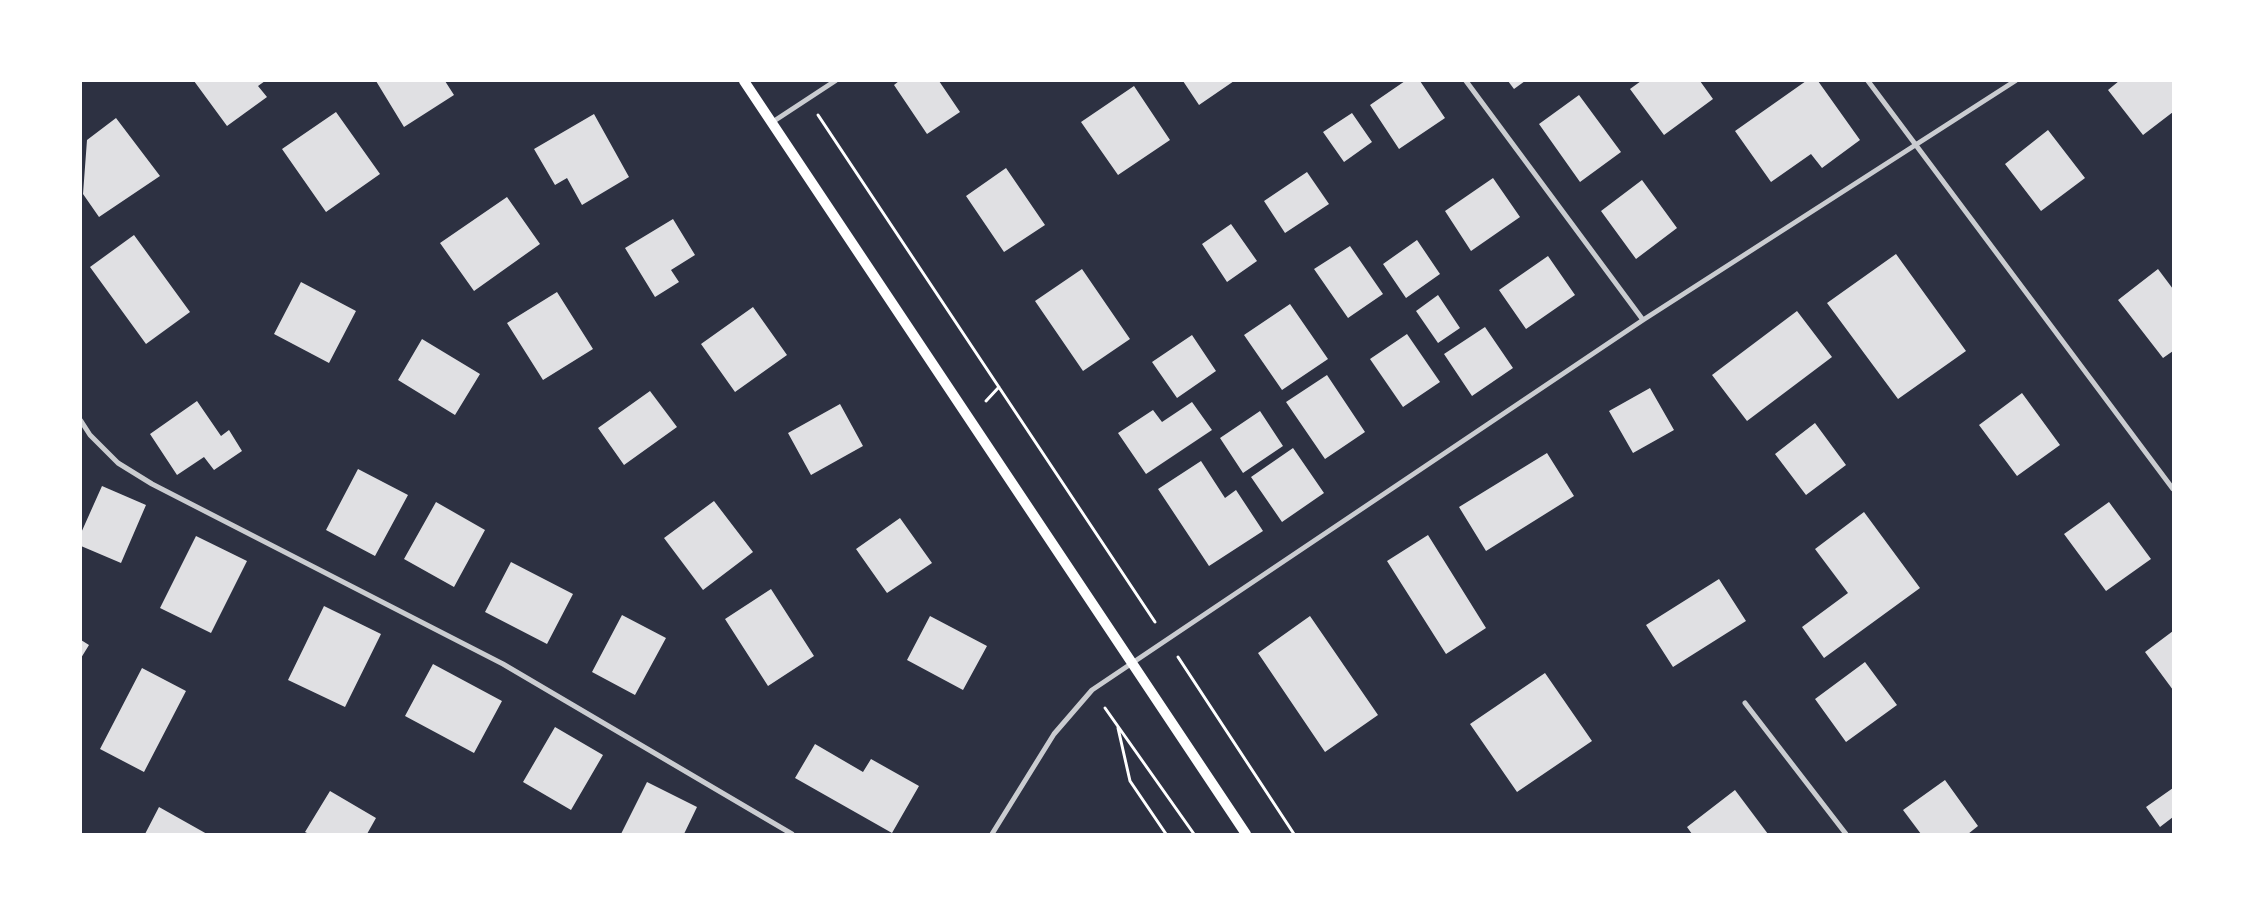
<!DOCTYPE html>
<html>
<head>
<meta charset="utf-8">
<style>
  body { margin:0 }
  #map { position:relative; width:2254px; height:915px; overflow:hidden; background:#2d3142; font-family:Rubik,sans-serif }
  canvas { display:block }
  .frame { position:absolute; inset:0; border:82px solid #fff; pointer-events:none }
</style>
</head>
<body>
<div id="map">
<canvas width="2254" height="915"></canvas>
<div class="frame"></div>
</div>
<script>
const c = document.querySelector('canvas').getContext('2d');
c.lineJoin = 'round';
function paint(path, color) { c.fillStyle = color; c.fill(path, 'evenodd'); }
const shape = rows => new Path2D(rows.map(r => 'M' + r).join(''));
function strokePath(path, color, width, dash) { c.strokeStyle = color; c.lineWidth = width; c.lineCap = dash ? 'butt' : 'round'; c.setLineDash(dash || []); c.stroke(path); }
paint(shape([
  [194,81,265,81,258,86,267,97,227,126],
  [376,81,445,81,454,95,404,127],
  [899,81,939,81,960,112,927,134,894,85],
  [1183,81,1234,81,1199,105],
  [1405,81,1420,81,1445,118,1399,149,1370,105],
  [1508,81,1525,81,1514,89],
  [1641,81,1700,81,1713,99,1664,135,1630,89],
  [1806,81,1818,81,1860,140,1822,168,1811,154,1771,182,1735,131],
  [2119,81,2173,81,2173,112,2143,135,2108,90],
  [1134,86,1170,140,1118,175,1081,122],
  [1579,95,1621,152,1580,182,1539,124],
  [336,112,380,174,326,212,282,149],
  [1352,113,1372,142,1344,162,1323,132],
  [594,114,629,177,582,205,567,178,555,185,534,149],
  [116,118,160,176,99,217,83,194,87,140],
  [2048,130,2085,178,2041,211,2005,164],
  [1006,168,1045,225,1004,252,966,196],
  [1307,172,1329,204,1285,233,1264,201],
  [1493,178,1520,217,1471,251,1445,211],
  [1642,180,1677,228,1636,259,1601,211],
  [507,197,540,244,474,291,440,243],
  [673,219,695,255,671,270,679,282,655,297,625,248],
  [1231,224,1257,261,1227,282,1202,244],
  [134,235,190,312,146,344,90,267],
  [1417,240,1440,274,1406,298,1383,264],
  [1350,246,1383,294,1348,318,1314,269],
  [1896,254,1966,351,1898,399,1827,303],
  [1548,256,1575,295,1526,329,1499,290],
  [1082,269,1130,339,1083,371,1035,301],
  [2158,269,2173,289,2173,351,2163,358,2118,300],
  [301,282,356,311,329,363,274,334],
  [557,292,593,349,543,380,507,323],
  [1438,295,1460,328,1438,343,1416,311],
  [1290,304,1328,359,1282,390,1244,335],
  [753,307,787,355,735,392,701,344],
  [1797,311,1832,357,1747,421,1712,375],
  [1485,327,1513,368,1472,396,1444,354],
  [1407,334,1440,382,1403,407,1370,359],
  [1192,335,1216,371,1177,398,1152,362],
  [422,339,480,374,455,415,398,380],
  [1327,375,1365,432,1325,459,1286,402],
  [1650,388,1674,430,1633,453,1609,411],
  [650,391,677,427,624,465,598,428],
  [2022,393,2060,445,2017,476,1979,425],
  [197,401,221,436,229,430,242,451,214,470,204,457,177,475,150,434],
  [1192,402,1212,430,1146,474,1118,433,1153,410,1162,422],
  [840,404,863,446,811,475,788,433],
  [1260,411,1283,446,1243,473,1220,438],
  [1815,423,1846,465,1806,495,1775,454],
  [1293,448,1324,493,1282,522,1251,477],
  [1547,453,1574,496,1486,551,1459,507],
  [1201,461,1225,498,1236,490,1263,531,1209,566,1158,489],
  [358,469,408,495,375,556,326,530],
  [102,486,146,505,121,563,81,546,81,533],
  [714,501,753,552,703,590,664,538],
  [436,502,485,530,454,587,404,559],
  [2109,502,2151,559,2106,591,2064,534],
  [1864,512,1920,588,1824,658,1802,627,1848,593,1815,549],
  [900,518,932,563,887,593,856,549],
  [1428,535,1486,628,1446,654,1387,561],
  [196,536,247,561,211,633,160,608],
  [511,562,573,594,547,644,485,612],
  [1719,579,1746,621,1673,667,1646,625],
  [771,589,814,656,768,686,725,619],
  [324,606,381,634,345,707,288,680],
  [622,615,666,638,635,695,592,672],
  [930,616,987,646,963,690,907,660],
  [1310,616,1378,715,1325,752,1258,653],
  [2173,631,2173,690,2145,652],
  [81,640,89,645,81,658],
  [1865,662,1897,705,1846,742,1815,699],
  [433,664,502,701,474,753,405,716],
  [142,668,186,691,144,772,100,749],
  [1545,673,1592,741,1517,792,1470,724],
  [555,727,603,755,571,810,523,782],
  [815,744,863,772,871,759,919,786,892,833,795,778],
  [1945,780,1978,826,1968,834,1921,834,1903,810],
  [647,782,697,807,684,834,621,834],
  [2173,788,2173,817,2160,827,2146,807],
  [1735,790,1768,834,1692,834,1687,827],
  [330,791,376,818,367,834,309,834,305,832],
  [159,807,207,834,145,834]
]), '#e0e0e3');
strokePath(shape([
  [818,115,1155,622],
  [986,401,999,387],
  [1178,657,1294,834],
  [1105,708,1194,834],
  [1118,728,1130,781,1166,834]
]), '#fff', 3);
strokePath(shape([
  [1466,81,1643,320],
  [1868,81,2173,489],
  [771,123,835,81],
  [81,421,90,435,118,463,152,484,503,664,792,834],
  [1745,703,1846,834],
  [992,834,1054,734,1092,690,1643,320,2015,81]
]), '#caccd0', 5);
strokePath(shape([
  [744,81,1246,834]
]), '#fff', 10);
</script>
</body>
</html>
